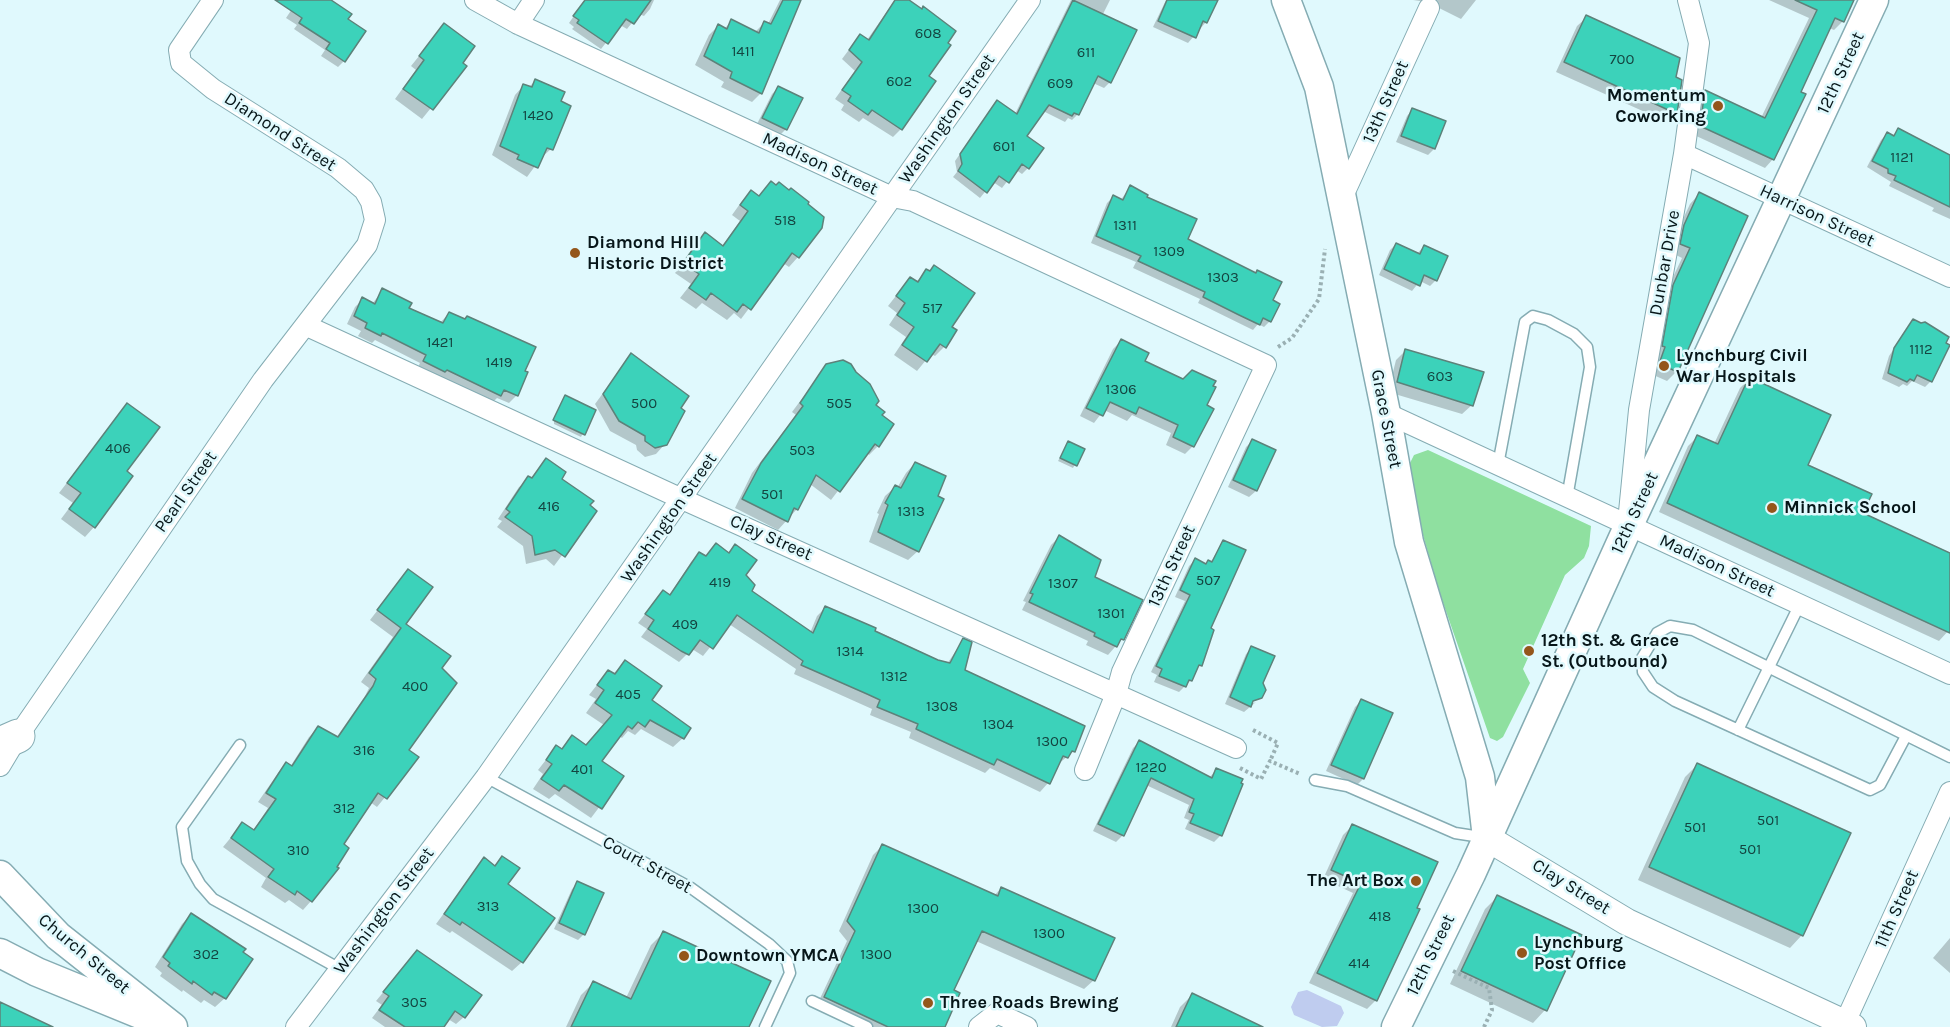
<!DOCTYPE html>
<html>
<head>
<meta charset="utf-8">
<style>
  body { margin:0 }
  canvas { display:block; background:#e0f9fd }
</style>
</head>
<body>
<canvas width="1950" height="1027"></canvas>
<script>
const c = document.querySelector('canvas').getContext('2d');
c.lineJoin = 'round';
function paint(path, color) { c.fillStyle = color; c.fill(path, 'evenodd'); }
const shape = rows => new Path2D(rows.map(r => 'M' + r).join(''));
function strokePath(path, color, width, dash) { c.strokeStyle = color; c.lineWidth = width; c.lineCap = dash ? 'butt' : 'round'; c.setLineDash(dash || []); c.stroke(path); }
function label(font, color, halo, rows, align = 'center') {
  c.font = font + ' Karla,sans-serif'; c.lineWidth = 5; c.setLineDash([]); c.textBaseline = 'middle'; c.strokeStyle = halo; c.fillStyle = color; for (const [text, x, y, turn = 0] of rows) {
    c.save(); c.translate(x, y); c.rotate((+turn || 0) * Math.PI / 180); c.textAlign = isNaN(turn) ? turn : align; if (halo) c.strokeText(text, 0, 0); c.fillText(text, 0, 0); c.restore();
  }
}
paint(shape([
  [1428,450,1591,526,1589,546,1584,558,1565,575,1523,669,1530,683,1503,737,1497,741,1490,738,1439,591,1421,528,1407,469,1414,455]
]), '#8fe0a0');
paint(shape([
  [1307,990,1341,1006,1344,1013,1337,1026,1322,1027,1294,1015,1291,1007,1298,992]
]), '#bfccef');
paint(shape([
  [298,0,329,0,346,19,344,61,338,67,321,56,325,50,294,29,297,25,286,18],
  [585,0,654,0,650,9,644,16,639,14,627,29,620,25,601,49,572,29,574,27,569,23],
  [780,0,800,0,761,93,752,102,721,87,724,82,695,65,709,35,718,26,724,29,732,21,755,32,764,23,768,24],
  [895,0,905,0,926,76,901,129,893,137,863,118,859,122,841,110,844,105,835,99,855,71,842,59,860,35,867,40],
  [1071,0,1110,0,1102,16,1110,82,1104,88,1093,83,1078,114,1072,120,1068,118,1065,122,1043,111,1025,137,1028,168,1022,174,1016,170,1002,188,993,182,980,198,953,177,957,172,955,161,997,102,1015,114],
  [1166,0,1217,0,1206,22,1188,43,1153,27],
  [1413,0,1476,0,1461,19,1427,2],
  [1769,0,1852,0,1843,21,1834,30,1829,28,1799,92,1773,159,1765,168,1692,134,1697,100,1705,92,1761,118,1809,18],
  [1587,17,1674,78,1676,113,1667,122,1556,72,1577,26],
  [444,25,465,66,422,119,395,99,416,70,411,66],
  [535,81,559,102,551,149,541,158,527,177,492,155,515,95,524,85,529,87],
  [778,88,786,129,780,135,757,124,772,94],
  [1413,109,1444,122,1434,149,1428,155,1396,142,1407,116],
  [1898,130,1950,157,1950,219,1932,211,1934,208,1889,186,1891,182,1867,167,1881,140,1887,134,1892,136],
  [771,183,801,197,822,218,798,257,789,267,783,263,741,319,734,313,727,320,702,303,696,309,680,298,691,284,675,273,705,234,722,246,740,221,732,215,742,201,751,192,758,197],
  [1130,187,1186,239,1255,274,1271,301,1270,321,1264,327,1258,324,1253,330,1198,303,1200,299,1133,268,1136,262,1091,243,1107,203,1113,197,1120,201],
  [1699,194,1677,371,1667,381,1651,374,1664,296,1682,258,1672,253,1675,236,1690,204],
  [1396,244,1417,254,1424,246,1436,280,1430,286,1420,281,1412,291,1379,275,1390,250],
  [927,271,950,327,955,331,944,347,935,356,931,354,917,371,894,355,906,337,889,325,897,313,888,306,910,278,916,282],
  [383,290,407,309,440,323,449,313,523,372,517,395,509,403,497,398,493,402,417,369,420,363,375,340,372,343,358,336,361,331,347,324,355,307,363,299,372,304],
  [1913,321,1931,381,1925,387,1912,381,1907,386,1903,384,1899,387,1882,379,1889,356],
  [1121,341,1143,362,1183,381,1205,406,1193,446,1185,454,1166,445,1171,433,1132,415,1127,421,1104,410,1094,423,1080,416,1113,349],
  [1405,351,1472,405,1462,414,1388,392,1396,360],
  [631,355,679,408,671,431,673,435,656,454,645,457,637,450,636,445,610,431,595,404],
  [827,365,892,425,878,446,869,455,867,453,831,500,810,484,797,509,778,530,735,508,752,473,796,415,792,412],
  [1749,379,1806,465,1861,513,1950,554,1950,629,1939,641,1659,512,1688,446,1698,436,1714,444,1740,388],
  [565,397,594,411,581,437,554,424,554,418],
  [127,405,94,527,85,537,61,519,73,503,59,493],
  [1252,441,1274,451,1256,491,1249,497,1228,487,1246,447],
  [1068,443,1083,450,1073,468,1058,461],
  [546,460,560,479,595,511,554,566,546,559,526,564,523,546,497,527,502,521,498,519,519,487,530,479],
  [915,463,918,551,908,560,869,542,879,514,877,513,885,496,895,487,897,488,906,473],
  [1059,537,1093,578,1122,639,1108,655,1086,645,1088,641,1022,610,1026,602,1023,601,1051,545],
  [1223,542,1206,645,1209,646,1191,680,1179,692,1154,682,1157,675,1151,672,1185,601,1175,597,1189,566,1195,560,1205,565,1210,563],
  [716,545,727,554,736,546,750,591,810,633,817,616,826,607,947,664,963,640,963,670,1074,751,1057,765,1048,783,1040,792,990,768,985,773,909,738,911,732,870,715,872,709,794,674,796,669,729,624,703,656,692,649,679,662,641,637,647,629,638,623,663,592,669,596,691,562,699,554,705,557],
  [408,571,404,624,440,668,407,751,417,758,377,807,370,802,342,845,311,901,303,910,289,900,285,903,261,887,266,878,223,847,242,824,253,831,268,808,258,802,278,773,286,764,290,767,309,737,318,728,336,738,365,696,369,688,361,682,393,637,370,620],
  [1252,648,1246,703,1247,706,1256,702,1244,712,1225,704,1246,654],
  [625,662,650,701,683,738,673,747,641,729,635,735,628,731,622,738,619,736,600,761,622,777,591,818,555,794,549,799,533,789,543,774,538,770,556,747,561,750,572,737,585,746,604,725,586,713,596,699,589,695,608,671,613,674],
  [1361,701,1391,714,1363,779,1357,785,1326,771,1355,707],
  [1139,742,1209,778,1216,770,1242,785,1220,836,1214,842,1185,829,1189,820,1184,818,1189,805,1146,785,1122,836,1116,842,1093,831,1133,748],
  [1697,765,1802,935,1790,948,1638,880,1685,777],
  [1352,826,1415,909,1376,1000,1367,1009,1309,983,1353,893,1323,879,1343,835],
  [882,846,994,896,1001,888,1094,980,1084,989,976,941,952,991,943,1027,860,1027,816,1007,847,941,839,931,873,855],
  [502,858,522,962,512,971,452,931,450,933,436,924,484,859,493,867],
  [578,883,584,934,578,940,554,929,572,889],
  [1497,897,1580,936,1545,1010,1533,1023,1450,984,1485,909],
  [191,915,225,998,215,1007,204,1000,201,1003,183,990,182,992,160,976,162,973,155,967,182,924],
  [663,933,748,1027,566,1027,581,995,593,983,626,998,651,945],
  [1950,938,1950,973,1933,958],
  [410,960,464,1017,456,1024,448,1019,442,1027,385,1027,372,1018,382,1005,376,1001],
  [1192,995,1259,1027,1171,1027,1180,1007]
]), '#0003');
const building = shape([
  [275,0,331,0,352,14,348,19,366,31,345,62,326,49,330,43,299,23,302,18,275,0],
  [585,0,651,0,634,24,626,19,608,44,577,23,579,20,573,16,585,0],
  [783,0,801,0,762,94,730,78,732,72,704,56,718,24,727,29,731,19,759,33,764,21,771,24,783,0],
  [895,0,909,0,922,9,923,6,956,31,948,43,951,45,929,76,936,81,902,130,872,110,868,115,848,101,851,96,842,90,862,62,849,50,860,34,869,40,895,0],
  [1073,0,1137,30,1111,83,1098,76,1079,115,1074,113,1072,116,1049,105,1027,136,1044,148,1029,169,1022,164,1009,183,999,176,987,193,958,171,962,164,960,154,997,100,1017,114,1073,0],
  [1167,0,1218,0,1207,23,1203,21,1196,38,1158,21,1167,0],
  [1795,0,1854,0,1844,22,1835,18,1801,92,1806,94,1774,160,1700,126,1705,90,1765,118,1817,10,1795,0],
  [1586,15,1680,58,1676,77,1682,80,1677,114,1564,62,1586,15],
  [444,23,475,46,463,63,467,66,433,110,403,89,424,60,419,56,444,23],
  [535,79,565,92,561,101,571,106,553,150,547,148,538,168,517,159,519,155,500,146,523,84,532,87,535,79],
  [778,86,803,98,787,130,762,118,778,86],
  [1412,108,1446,121,1435,149,1401,136,1412,108],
  [1898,128,1950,155,1950,207,1894,180,1896,176,1888,173,1888,169,1872,161,1887,132,1894,136,1898,128],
  [771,181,776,185,779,182,789,190,791,188,809,202,808,204,824,217,822,228,799,258,792,253,751,310,743,304,737,312,711,293,706,300,689,288,699,274,683,263,705,232,723,246,748,211,740,205,751,190,759,196,771,181],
  [1130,185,1148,195,1147,197,1197,219,1188,239,1256,273,1257,270,1282,282,1273,300,1280,304,1271,322,1263,318,1260,325,1239,315,1203,297,1205,292,1138,261,1141,256,1096,236,1113,195,1123,200,1130,185],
  [1699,192,1748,216,1678,372,1659,364,1665,347,1662,346,1673,285,1690,248,1680,244,1684,225,1699,192],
  [1396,243,1420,254,1424,245,1448,256,1437,281,1424,275,1420,286,1384,269,1396,243],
  [934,265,975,293,952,327,957,330,946,348,940,344,927,362,902,345,914,327,897,315,905,303,896,296,910,277,918,282,926,269,930,271,934,265],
  [382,288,412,303,409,308,443,323,449,312,465,319,467,316,536,347,525,371,528,372,518,396,504,390,501,396,447,370,445,372,423,361,426,355,382,333,381,336,365,328,367,323,354,316,362,297,375,304,382,288],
  [1913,319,1921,323,1925,322,1949,337,1946,343,1950,345,1932,382,1917,375,1914,381,1910,379,1907,382,1888,373,1894,348,1913,319],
  [1121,339,1149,353,1145,361,1183,379,1192,370,1216,381,1213,386,1216,387,1207,405,1214,409,1194,447,1173,437,1178,425,1139,407,1136,414,1110,402,1103,416,1086,408,1121,339],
  [1405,349,1484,372,1473,406,1397,382,1405,349],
  [631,353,689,396,681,408,685,411,667,445,655,448,645,441,645,436,619,421,603,394,631,353],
  [843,360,851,364,856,372,870,384,879,401,876,405,885,412,882,415,894,424,879,447,875,444,840,492,816,475,798,510,794,508,788,522,742,499,761,463,803,406,800,403,826,364,843,360],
  [1749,377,1831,415,1808,465,1872,494,1863,513,1950,553,1950,633,1667,503,1697,435,1718,444,1749,377],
  [565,395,596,410,585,435,553,420,565,395],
  [127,403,160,427,127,471,133,476,95,528,69,509,81,493,67,483,127,403],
  [1252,439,1276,450,1257,491,1233,480,1252,439],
  [1068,441,1085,449,1077,466,1060,458,1068,441],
  [546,458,566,472,562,479,594,501,590,505,597,511,565,557,555,550,535,555,532,536,505,517,510,512,506,509,528,476,532,478,546,458],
  [915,462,946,476,938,496,944,499,919,552,878,532,888,505,885,503,895,485,901,488,915,462],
  [1059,535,1101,560,1095,577,1143,600,1124,640,1121,639,1117,647,1094,636,1095,633,1029,602,1033,594,1030,593,1059,535],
  [1223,540,1246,550,1211,628,1214,630,1202,666,1199,665,1192,681,1189,680,1186,687,1159,676,1162,669,1156,666,1190,595,1180,590,1195,558,1206,564,1208,560,1212,562,1223,540],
  [716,543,729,553,735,544,757,560,746,575,755,585,752,591,813,633,825,606,876,628,875,631,938,660,950,663,963,638,972,642,965,670,1085,726,1075,752,1072,751,1068,758,1063,756,1050,784,997,759,994,765,916,729,918,724,877,707,880,700,867,694,801,665,803,661,737,615,713,649,700,640,689,655,681,651,648,629,654,620,645,614,663,590,670,595,699,552,706,556,716,543],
  [408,569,433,587,406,624,451,656,442,668,457,683,409,750,419,757,387,799,378,793,344,844,349,848,337,867,339,868,312,902,297,891,295,895,268,877,274,869,231,838,242,822,254,830,276,799,266,793,286,762,292,766,318,726,338,737,373,686,376,679,369,673,401,628,377,610,408,569],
  [1251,646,1275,656,1263,683,1266,690,1262,698,1253,701,1251,707,1230,697,1251,646],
  [625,660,662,686,652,700,691,728,684,739,650,720,645,727,638,722,632,729,628,726,602,761,624,776,602,809,564,785,559,791,541,779,552,764,546,760,556,745,562,749,572,735,586,745,612,715,595,703,604,690,597,685,608,670,615,674,625,660],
  [1361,699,1393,713,1364,779,1331,765,1361,699],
  [1139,740,1212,778,1216,768,1243,779,1241,783,1243,784,1222,836,1190,823,1194,814,1189,812,1194,799,1151,778,1124,836,1098,824,1139,740],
  [1697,763,1851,833,1803,936,1649,867,1697,763],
  [1352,824,1438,862,1417,908,1420,909,1377,1001,1317,973,1361,883,1331,870,1352,824],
  [882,844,998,896,1001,887,1115,938,1095,981,982,931,954,990,960,993,945,1027,888,1027,824,997,855,931,847,921,882,844],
  [502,856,520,868,508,884,555,918,523,963,462,922,460,925,444,914,484,857,495,866,502,856],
  [577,881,604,893,585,935,559,923,577,881],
  [1497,895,1582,935,1547,1011,1461,971,1497,895],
  [191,913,246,949,243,952,253,959,226,999,214,992,212,995,193,981,192,984,168,966,170,963,163,957,191,913],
  [663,931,771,981,749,1027,571,1027,593,981,631,999,663,931],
  [417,950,482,995,465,1018,455,1011,444,1027,405,1027,379,1010,389,996,383,992,417,950],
  [1192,993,1263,1027,1176,1027,1192,993],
  [0,1002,53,1027,0,1027,0,1002]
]);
paint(building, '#3cd2ba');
strokePath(building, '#5d827a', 1.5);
const service = shape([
  [1498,465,1525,322,1533,316,1548,320,1574,334,1587,347,1590,367,1567,498],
  [1738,730,1800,604],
  [1906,736,1880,785,1870,790,1675,701,1653,687,1643,672,1642,658,1657,633,1670,626,1693,630,1950,757],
  [240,745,182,827,187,861,200,884,213,899,340,969],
  [486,777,691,888,769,944,787,961,790,973,765,1027],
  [1315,780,1347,786,1455,833,1487,838],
  [812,1001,867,1027]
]);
const minor = shape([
  [475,0,518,24,892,197,913,201,1266,365,1122,672,1116,694,1085,770],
  [518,24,534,0],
  [1684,154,1950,277],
  [1343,196,1429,8],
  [307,326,682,499,1236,748],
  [1386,413,1950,674],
  [1629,512,1639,410,1684,154,1699,43,1688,0],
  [0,766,18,736,263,380,367,245,375,220,371,202,364,190,338,168,213,89,181,63,179,50,213,0],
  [296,1027,486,777,1030,0],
  [979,1027,997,1013,1027,1027],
  [1843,1027,1950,792]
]);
const tertiary = shape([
  [1487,838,1627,922,1853,1027]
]);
const secondary = shape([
  [1286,0,1319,87,1386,413,1409,542,1480,777,1487,838],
  [0,875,58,936,173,1027],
  [0,953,37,972,147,1017],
  [1396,1027,1471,874,1628,527,1874,0]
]);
const motorway = shape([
  [0,744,18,736]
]);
strokePath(service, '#85acb3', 13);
strokePath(minor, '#85acb3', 22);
strokePath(tertiary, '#85acb3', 28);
strokePath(secondary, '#85acb3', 31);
strokePath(motorway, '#85acb3', 35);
strokePath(shape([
  [1278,347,1292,338,1319,299,1325,249],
  [1253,730,1278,743,1270,761],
  [1240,768,1261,779,1270,761,1300,774],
  [1453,971,1489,988,1492,1010,1484,1027]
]), '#9ab0b3', 4, [3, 3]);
strokePath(service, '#fff', 10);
strokePath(minor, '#fff', 20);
strokePath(tertiary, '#fff', 26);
strokePath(secondary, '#fff', 28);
strokePath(motorway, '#fff', 33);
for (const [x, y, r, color] of [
  [1718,106,6,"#94561b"],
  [575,253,6,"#94561b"],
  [1664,366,6,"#94561b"],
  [1772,508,6,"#94561b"],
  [1529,651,6,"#94561b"],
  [1416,881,6,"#94561b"],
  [1522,953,6,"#94561b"],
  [684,956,6,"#94561b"],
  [928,1003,6,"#94561b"]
]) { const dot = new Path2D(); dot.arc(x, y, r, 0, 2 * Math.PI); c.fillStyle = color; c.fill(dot); strokePath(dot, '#e0f9fd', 2); }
label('15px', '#144541', null, [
  ["608",928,34],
  ["1411",743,52],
  ["611",1086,53],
  ["700",1622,60],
  ["602",899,82],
  ["609",1060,84],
  ["1420",538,116],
  ["601",1004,147],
  ["1121",1902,158],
  ["518",785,221],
  ["1311",1125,226],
  ["1309",1169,252],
  ["1303",1223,278],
  ["517",932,309],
  ["1421",440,343],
  ["1112",1921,350],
  ["1419",499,363],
  ["603",1440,377],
  ["1306",1121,390],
  ["500",644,404],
  ["505",839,404],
  ["406",118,449],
  ["503",802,451],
  ["501",772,495],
  ["416",549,507],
  ["1313",911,512],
  ["507",1208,581],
  ["419",720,583],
  ["1307",1063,584],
  ["1301",1111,614],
  ["409",685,625],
  ["1314",850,652],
  ["1312",894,677],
  ["400",415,687],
  ["405",628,695],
  ["1308",942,707],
  ["1304",998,725],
  ["1300",1052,742],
  ["316",364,751],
  ["1220",1151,768],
  ["401",582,770],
  ["312",344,809],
  ["501",1768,821],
  ["501",1695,828],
  ["501",1750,850],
  ["310",298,851],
  ["313",488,907],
  ["1300",923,909],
  ["418",1380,917],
  ["1300",1049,934],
  ["302",206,955],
  ["1300",876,955],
  ["414",1359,964],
  ["305",414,1003]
]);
label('18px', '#071619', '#e0f9fd', [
  ["12th Street",1841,73,-65],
  ["13th Street",1386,102,-66],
  ["Washington Street",947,119,-55],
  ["Diamond Street",280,132,33],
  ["Madison Street",820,164,25],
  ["Harrison Street",1817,216,25],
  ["Dunbar Drive",1665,263,-80],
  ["Grace Street",1386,419,79],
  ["Pearl Street",186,492,-55],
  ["12th Street",1635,513,-65],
  ["Washington Street",669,518,-55],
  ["Clay Street",771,538,24],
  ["13th Street",1172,566,-65],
  ["Madison Street",1717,566,25],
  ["Court Street",647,865,29],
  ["Clay Street",1571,887,32],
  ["11th Street",1897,909,-66],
  ["Washington Street",384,911,-53],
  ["Church Street",84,954,40],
  ["12th Street",1431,955,-64]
]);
label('bold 18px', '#071619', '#e0f9fd', [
  ["Momentum",1706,96,"right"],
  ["Coworking",1706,117,"right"],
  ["Diamond Hill",587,243],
  ["Historic District",587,264],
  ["Lynchburg Civil",1676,356],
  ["War Hospitals",1676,377],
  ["Minnick School",1784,508],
  ["12th St. & Grace",1541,641],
  ["St. (Outbound)",1541,662],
  ["The Art Box",1404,881,"right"],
  ["Lynchburg",1534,943],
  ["Post Office",1534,964],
  ["Downtown YMCA",696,956],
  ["Three Roads Brewing",940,1003]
], 'left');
</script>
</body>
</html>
